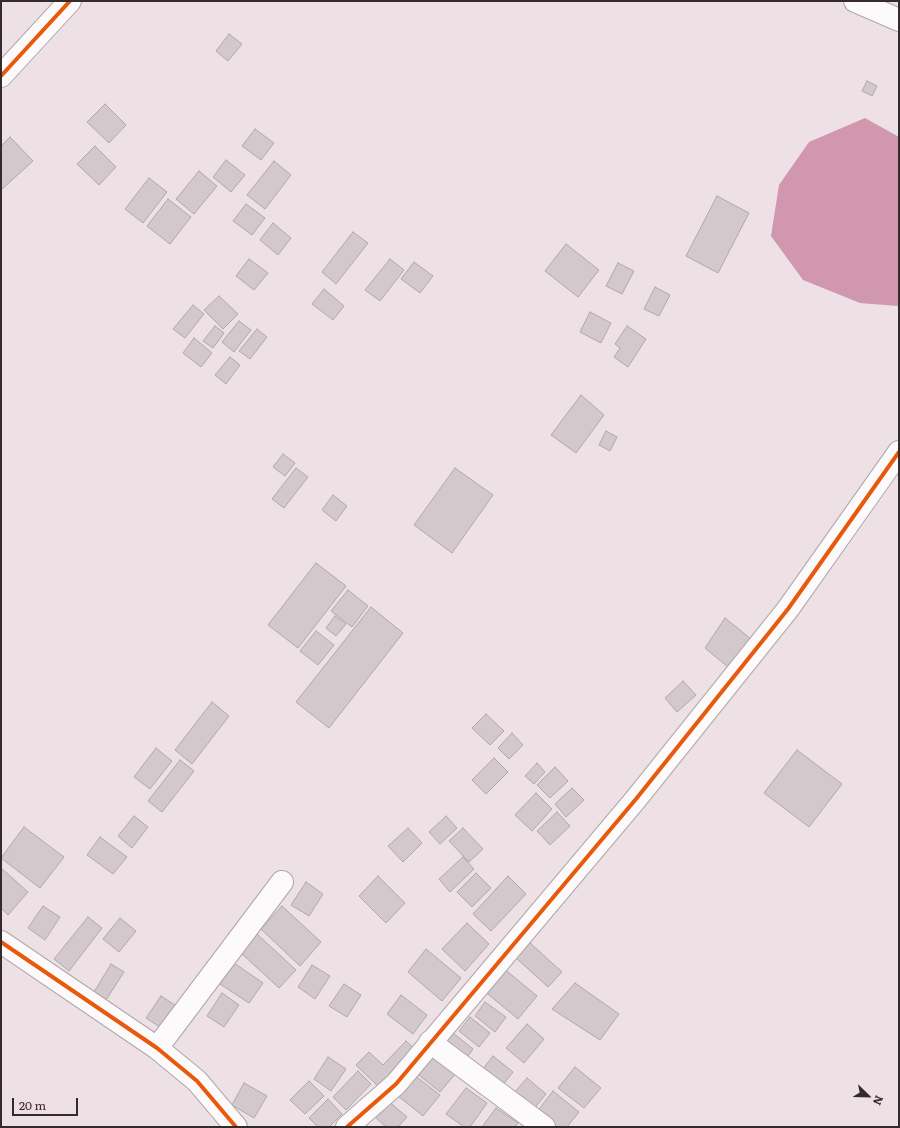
<!DOCTYPE html>
<html>
<head>
<meta charset="utf-8">
<style>
  body { margin:0 }
  #map { position:relative; width:900px; height:1128px; overflow:hidden; background:#ede1e5; font-family:Literata,serif }
  canvas { display:block }
  .frame { position:absolute; inset:0; border:2px solid #332b2e; pointer-events:none }
  .north { position:absolute; left:848px; top:1076px; width:40px; height:40px; -webkit-text-stroke:3px #f2dce4; paint-order:stroke; rotate:113deg; font-size:11px; font-weight:700; line-height:16px; text-align:center; color:#332b2e }
  .north::after { content:''; display:block; margin:auto; width:14px; height:18px; background:#332b2e; clip-path:polygon(50% 0,100% 100%,50% 72%,0 100%) }
  .scale { position:absolute; left:12px; top:1098px; width:66px; height:18px; box-sizing:border-box; border:2px solid #332b2e; border-top:0; padding-left:5px; font-size:12px; line-height:14px; white-space:nowrap; color:#332b2e; -webkit-text-stroke:3px #f2dce4; paint-order:stroke }
</style>
</head>
<body>
<div id="map">
<canvas width="900" height="1128"></canvas>
<div class="frame"></div>
<div class="north">N</div>
<div class="scale">20 m</div>
</div>
<script>
const c = document.querySelector('canvas').getContext('2d');
c.lineJoin = 'round';
function paint(path, color) { c.fillStyle = color; c.fill(path, 'evenodd'); }
const shape = rows => new Path2D(rows.map(r => 'M' + r).join(''));
function strokePath(path, color, width, dash) { c.strokeStyle = color; c.lineWidth = width; c.lineCap = dash ? 'butt' : 'round'; c.setLineDash(dash || []); c.stroke(path); }
paint(shape([
  [865,118,899,137,899,305,897,306,860,303,803,280,771,236,779,185,809,142]
]), '#d097af');
const building = shape([
  [229,34,242,44,228,61,216,51,229,34],
  [867,81,877,86,872,96,862,91,867,81],
  [105,104,126,125,109,143,87,122,105,104],
  [255,129,274,143,261,160,242,146,255,129],
  [10,137,33,161,1,190,1,146,10,137],
  [95,146,116,167,99,185,77,164,95,146],
  [226,160,245,175,231,192,213,177,226,160],
  [274,161,291,175,265,209,247,195,274,161],
  [199,171,217,186,194,214,176,199,199,171],
  [149,178,167,192,143,223,125,209,149,178],
  [717,196,749,213,718,273,686,256,717,196],
  [168,199,191,217,170,244,147,226,168,199],
  [246,204,265,218,252,235,233,221,246,204],
  [273,223,291,238,278,255,260,240,273,223],
  [353,232,368,243,336,284,322,272,353,232],
  [566,244,599,270,578,297,545,271,566,244],
  [249,259,268,273,254,290,236,276,249,259],
  [390,259,404,270,380,301,365,290,390,259],
  [414,262,433,276,420,293,401,279,414,262],
  [618,263,634,271,622,294,606,286,618,263],
  [655,287,670,295,659,316,644,309,655,287],
  [324,289,344,306,333,320,312,304,324,289],
  [219,296,238,314,223,329,204,310,219,296],
  [193,305,204,314,185,338,173,329,193,305],
  [590,312,611,323,601,343,580,332,590,312],
  [239,321,251,330,234,352,222,342,239,321],
  [215,326,224,333,213,348,203,341,215,326],
  [627,326,646,339,628,367,614,357,620,348,615,344,627,326],
  [257,329,267,337,250,359,239,351,257,329],
  [194,338,212,353,201,367,183,353,194,338],
  [230,357,240,365,226,384,215,375,230,357],
  [581,395,604,415,576,453,551,435,581,395],
  [606,431,617,437,610,451,599,445,606,431],
  [283,454,295,463,285,476,273,467,283,454],
  [296,468,308,477,284,508,272,499,296,468],
  [455,468,493,495,452,553,414,525,455,468],
  [333,495,347,506,336,521,322,510,333,495],
  [316,563,346,586,298,648,268,625,316,563],
  [348,590,368,606,352,627,331,611,348,590],
  [371,607,403,633,329,728,296,702,371,607],
  [335,616,346,624,336,636,326,628,335,616],
  [725,618,756,643,734,672,705,648,725,618],
  [316,631,334,645,318,665,300,651,316,631],
  [683,681,696,695,677,712,665,698,683,681],
  [212,702,229,716,192,764,175,750,212,702],
  [486,714,504,731,490,745,472,728,486,714],
  [512,733,523,745,509,759,498,748,512,733],
  [156,748,172,761,150,789,134,777,156,748],
  [797,750,842,784,809,827,764,793,797,750],
  [494,758,508,772,486,794,472,780,494,758],
  [180,760,194,771,162,812,148,801,180,760],
  [537,763,545,772,534,784,525,776,537,763],
  [555,767,568,781,550,798,537,785,555,767],
  [572,788,584,800,566,817,555,804,572,788],
  [536,793,552,809,532,831,515,815,536,793],
  [557,812,570,826,550,845,537,831,557,812],
  [134,816,148,827,132,848,118,836,134,816],
  [446,816,457,828,440,844,429,832,446,816],
  [24,827,64,857,40,888,1,858,24,827],
  [408,828,422,843,403,862,388,846,408,828],
  [463,828,483,849,469,862,449,841,463,828],
  [100,837,127,857,113,874,87,855,100,837],
  [463,857,474,869,450,892,439,879,463,857],
  [1,868,28,892,8,915,1,908,1,868],
  [476,873,491,888,472,907,457,892,476,873],
  [378,876,405,903,386,923,359,896,378,876],
  [508,876,526,894,491,931,473,914,508,876],
  [306,882,323,894,309,916,291,905,306,882],
  [43,906,60,917,45,940,28,928,43,906],
  [282,906,321,942,300,966,261,929,282,906],
  [88,917,102,928,69,971,54,959,88,917],
  [120,918,136,931,119,952,103,939,120,918],
  [467,923,489,944,465,971,442,949,467,923],
  [257,934,296,970,279,988,240,952,257,934],
  [529,942,562,972,548,987,515,957,529,942],
  [426,949,461,978,442,1001,408,972,426,949],
  [234,963,263,983,249,1003,220,984,234,963],
  [111,964,124,972,106,1000,94,992,111,964],
  [312,965,330,976,315,999,298,987,312,965],
  [502,967,537,996,518,1019,483,990,502,967],
  [575,983,619,1014,600,1040,552,1009,575,983],
  [344,984,361,995,347,1017,329,1006,344,984],
  [222,993,239,1005,224,1027,207,1016,222,993],
  [401,995,427,1015,413,1034,387,1014,401,995],
  [161,996,178,1007,163,1029,146,1018,161,996],
  [485,1002,506,1017,495,1032,475,1016,485,1002],
  [470,1017,490,1033,479,1047,459,1031,470,1017],
  [527,1024,544,1039,524,1063,506,1048,527,1024],
  [453,1033,473,1049,463,1063,442,1047,453,1033],
  [406,1041,417,1051,381,1089,356,1065,369,1052,383,1065,406,1041],
  [431,1051,457,1072,440,1092,415,1072,431,1051],
  [493,1056,513,1072,502,1086,482,1070,493,1056],
  [328,1057,346,1069,331,1091,314,1079,328,1057],
  [575,1067,601,1088,584,1108,558,1088,575,1067],
  [358,1071,371,1084,346,1110,333,1097,358,1071],
  [414,1075,440,1095,423,1116,398,1096,414,1075],
  [527,1078,546,1094,527,1117,507,1101,527,1078],
  [309,1081,324,1096,305,1114,290,1100,309,1081],
  [244,1083,267,1096,254,1118,232,1105,244,1083],
  [466,1088,487,1103,470,1127,464,1127,446,1114,466,1088],
  [553,1091,579,1112,567,1127,556,1127,537,1112,553,1091],
  [328,1099,342,1114,329,1127,318,1127,309,1118,328,1099],
  [387,1100,407,1117,398,1127,386,1127,373,1115,387,1100],
  [496,1108,518,1123,515,1127,482,1127,496,1108]
]);
paint(building, '#d3c9cd');
strokePath(building, '#b0a7aa', 1);
const street = shape([
  [855,1,899,20],
  [1,76,70,1],
  [1,942,157,1048,197,1081,236,1127],
  [430,1042,544,1127],
  [157,1048,282,882],
  [347,1127,396,1084,636,799,788,609,899,452]
]);
strokePath(street, '#afa6aa', 24);
strokePath(street, '#fcfafb', 22);
strokePath(shape([
  [1,76,70,1],
  [1,942,157,1048,197,1081,236,1127],
  [347,1127,396,1084,636,799,788,609,899,452]
]), '#e8590c', 4);
</script>
</body>
</html>
